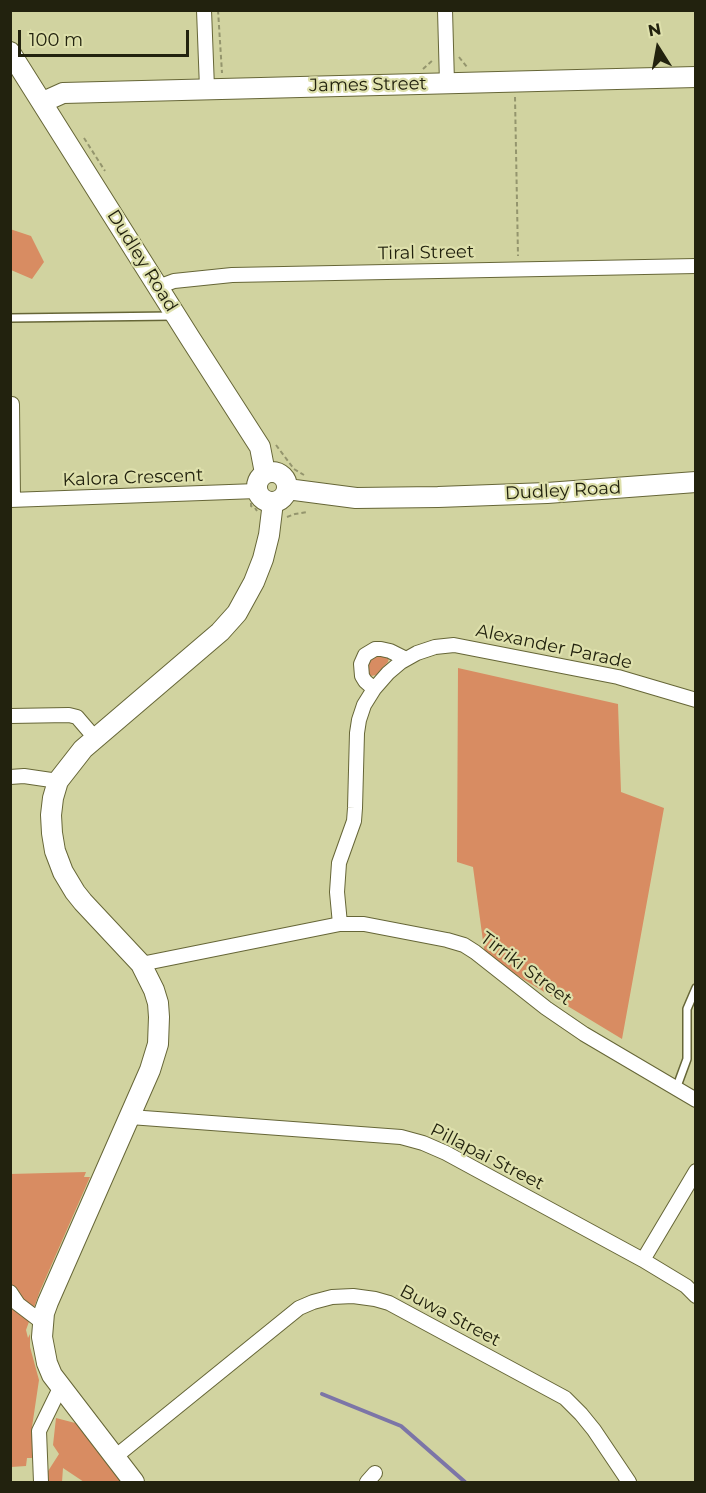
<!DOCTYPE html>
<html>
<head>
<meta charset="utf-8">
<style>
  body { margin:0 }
  #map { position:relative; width:706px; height:1493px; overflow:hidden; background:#d1d3a0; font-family:Montserrat,sans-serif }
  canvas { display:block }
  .frame { position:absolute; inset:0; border:12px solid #22220e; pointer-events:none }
  .north { position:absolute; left:628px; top:18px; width:60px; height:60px; -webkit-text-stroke:4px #dee0ac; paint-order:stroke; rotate:349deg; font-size:16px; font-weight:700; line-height:24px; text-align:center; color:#22220e }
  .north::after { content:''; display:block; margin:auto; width:21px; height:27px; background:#22220e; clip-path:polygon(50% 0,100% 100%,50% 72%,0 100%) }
  .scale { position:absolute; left:18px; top:30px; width:171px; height:27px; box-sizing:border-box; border:3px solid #22220e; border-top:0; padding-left:8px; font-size:18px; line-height:21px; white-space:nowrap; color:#22220e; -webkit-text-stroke:4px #dee0ac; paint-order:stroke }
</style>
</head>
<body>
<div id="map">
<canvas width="706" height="1493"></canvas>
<div class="frame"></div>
<div class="north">N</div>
<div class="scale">100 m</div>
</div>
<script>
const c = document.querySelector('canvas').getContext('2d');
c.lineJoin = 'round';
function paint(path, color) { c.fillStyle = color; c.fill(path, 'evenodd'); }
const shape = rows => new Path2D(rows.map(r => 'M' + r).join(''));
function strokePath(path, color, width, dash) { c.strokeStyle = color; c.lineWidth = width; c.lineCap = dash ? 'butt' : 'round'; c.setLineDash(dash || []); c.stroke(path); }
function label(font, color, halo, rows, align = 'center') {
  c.font = font + ' Montserrat,sans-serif'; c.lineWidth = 4.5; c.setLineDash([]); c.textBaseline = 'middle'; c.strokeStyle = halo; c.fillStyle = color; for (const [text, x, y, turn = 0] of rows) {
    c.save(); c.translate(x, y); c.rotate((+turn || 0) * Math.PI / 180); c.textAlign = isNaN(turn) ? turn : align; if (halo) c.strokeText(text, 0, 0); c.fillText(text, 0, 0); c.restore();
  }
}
paint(shape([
  [10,229,31,236,44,262,32,279,11,270],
  [381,654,389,658,388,662,376,675,371,676,368,673,366,663,369,658],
  [458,668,618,704,621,792,664,808,622,1039,485,956,473,867,457,862],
  [86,1172,84,1177,90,1177,40,1291,26,1330,28,1338,30,1334,30,1347,39,1380,32,1427,32,1458,27,1458,26,1466,11,1467,10,1174],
  [56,1418,79,1424,124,1482,84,1482,63,1468,62,1482,44,1482,43,1479,59,1454,53,1445]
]), '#d88c62');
strokePath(shape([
  [322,1394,401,1426,465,1482]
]), '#7c75a7', 4);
const lane = shape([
  [10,318,173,316],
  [676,1089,687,1059,687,1009,696,988]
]);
const street = shape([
  [204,10,207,88],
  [445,10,447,83],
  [158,287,174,281,232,275,696,266],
  [12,404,13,500],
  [10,500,257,491],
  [374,689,365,681,362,676,361,664,365,655,375,649,381,649,390,651,406,659],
  [10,716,69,715,77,717,95,738],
  [10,777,24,776,58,781],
  [340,924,337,892,339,863,354,821,355,808,357,733,359,720,364,705,374,689,388,673,401,662,417,653,435,647,454,645,618,677,696,700],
  [141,964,340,924,364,924,447,940,464,945,475,952,546,1008,584,1034,696,1100],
  [130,1117,401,1137,423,1143,446,1153,643,1260,686,1286,696,1296],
  [643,1260,696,1171],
  [10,1292,18,1304,43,1323],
  [115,1457,299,1308,313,1302,332,1297,353,1296,375,1299,389,1303,565,1398,581,1414,594,1430,629,1482],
  [41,1482,39,1431,61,1386],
  [367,1482,375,1473]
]);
const secondary = shape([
  [10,52,190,338,260,447,265,473],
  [43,102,63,93,696,77],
  '257 487a15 15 0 1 1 30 0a15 15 0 1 1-30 0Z',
  [287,489,356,498,438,497,547,493,696,482],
  [134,1482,52,1375,47,1363,42,1337,44,1313,48,1302,150,1070,158,1044,159,1017,158,1003,154,990,141,964,83,902,75,892,63,872,55,851,52,833,51,815,53,798,58,781,83,749,220,632,237,613,254,582,263,559,269,535,273,502]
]);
strokePath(lane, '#666637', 10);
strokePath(street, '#666637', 16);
strokePath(secondary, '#666637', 22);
strokePath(shape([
  [218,10,222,73],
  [459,57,467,67],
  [423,69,434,59],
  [515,97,518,256],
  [84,138,105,171],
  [276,445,294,469,304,475],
  [251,503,251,506,255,508,257,511],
  [287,517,295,514,307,512]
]), '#94956d', 2, [4.5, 3]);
strokePath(lane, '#fff', 7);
strokePath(street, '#fff', 14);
strokePath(secondary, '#fff', 20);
label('18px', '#22220e', '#dee0ac', [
  ["James Street",368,85,-1],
  ["Tiral Street",426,253,-1],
  ["Dudley Road",142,261,58],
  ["Kalora Crescent",133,478,-2],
  ["Dudley Road",563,491,-3],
  ["Alexander Parade",554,647,12],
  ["Tirriki Street",526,969,37],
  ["Pillapai Street",487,1157,27],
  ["Buwa Street",450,1316,28]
]);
</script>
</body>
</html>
